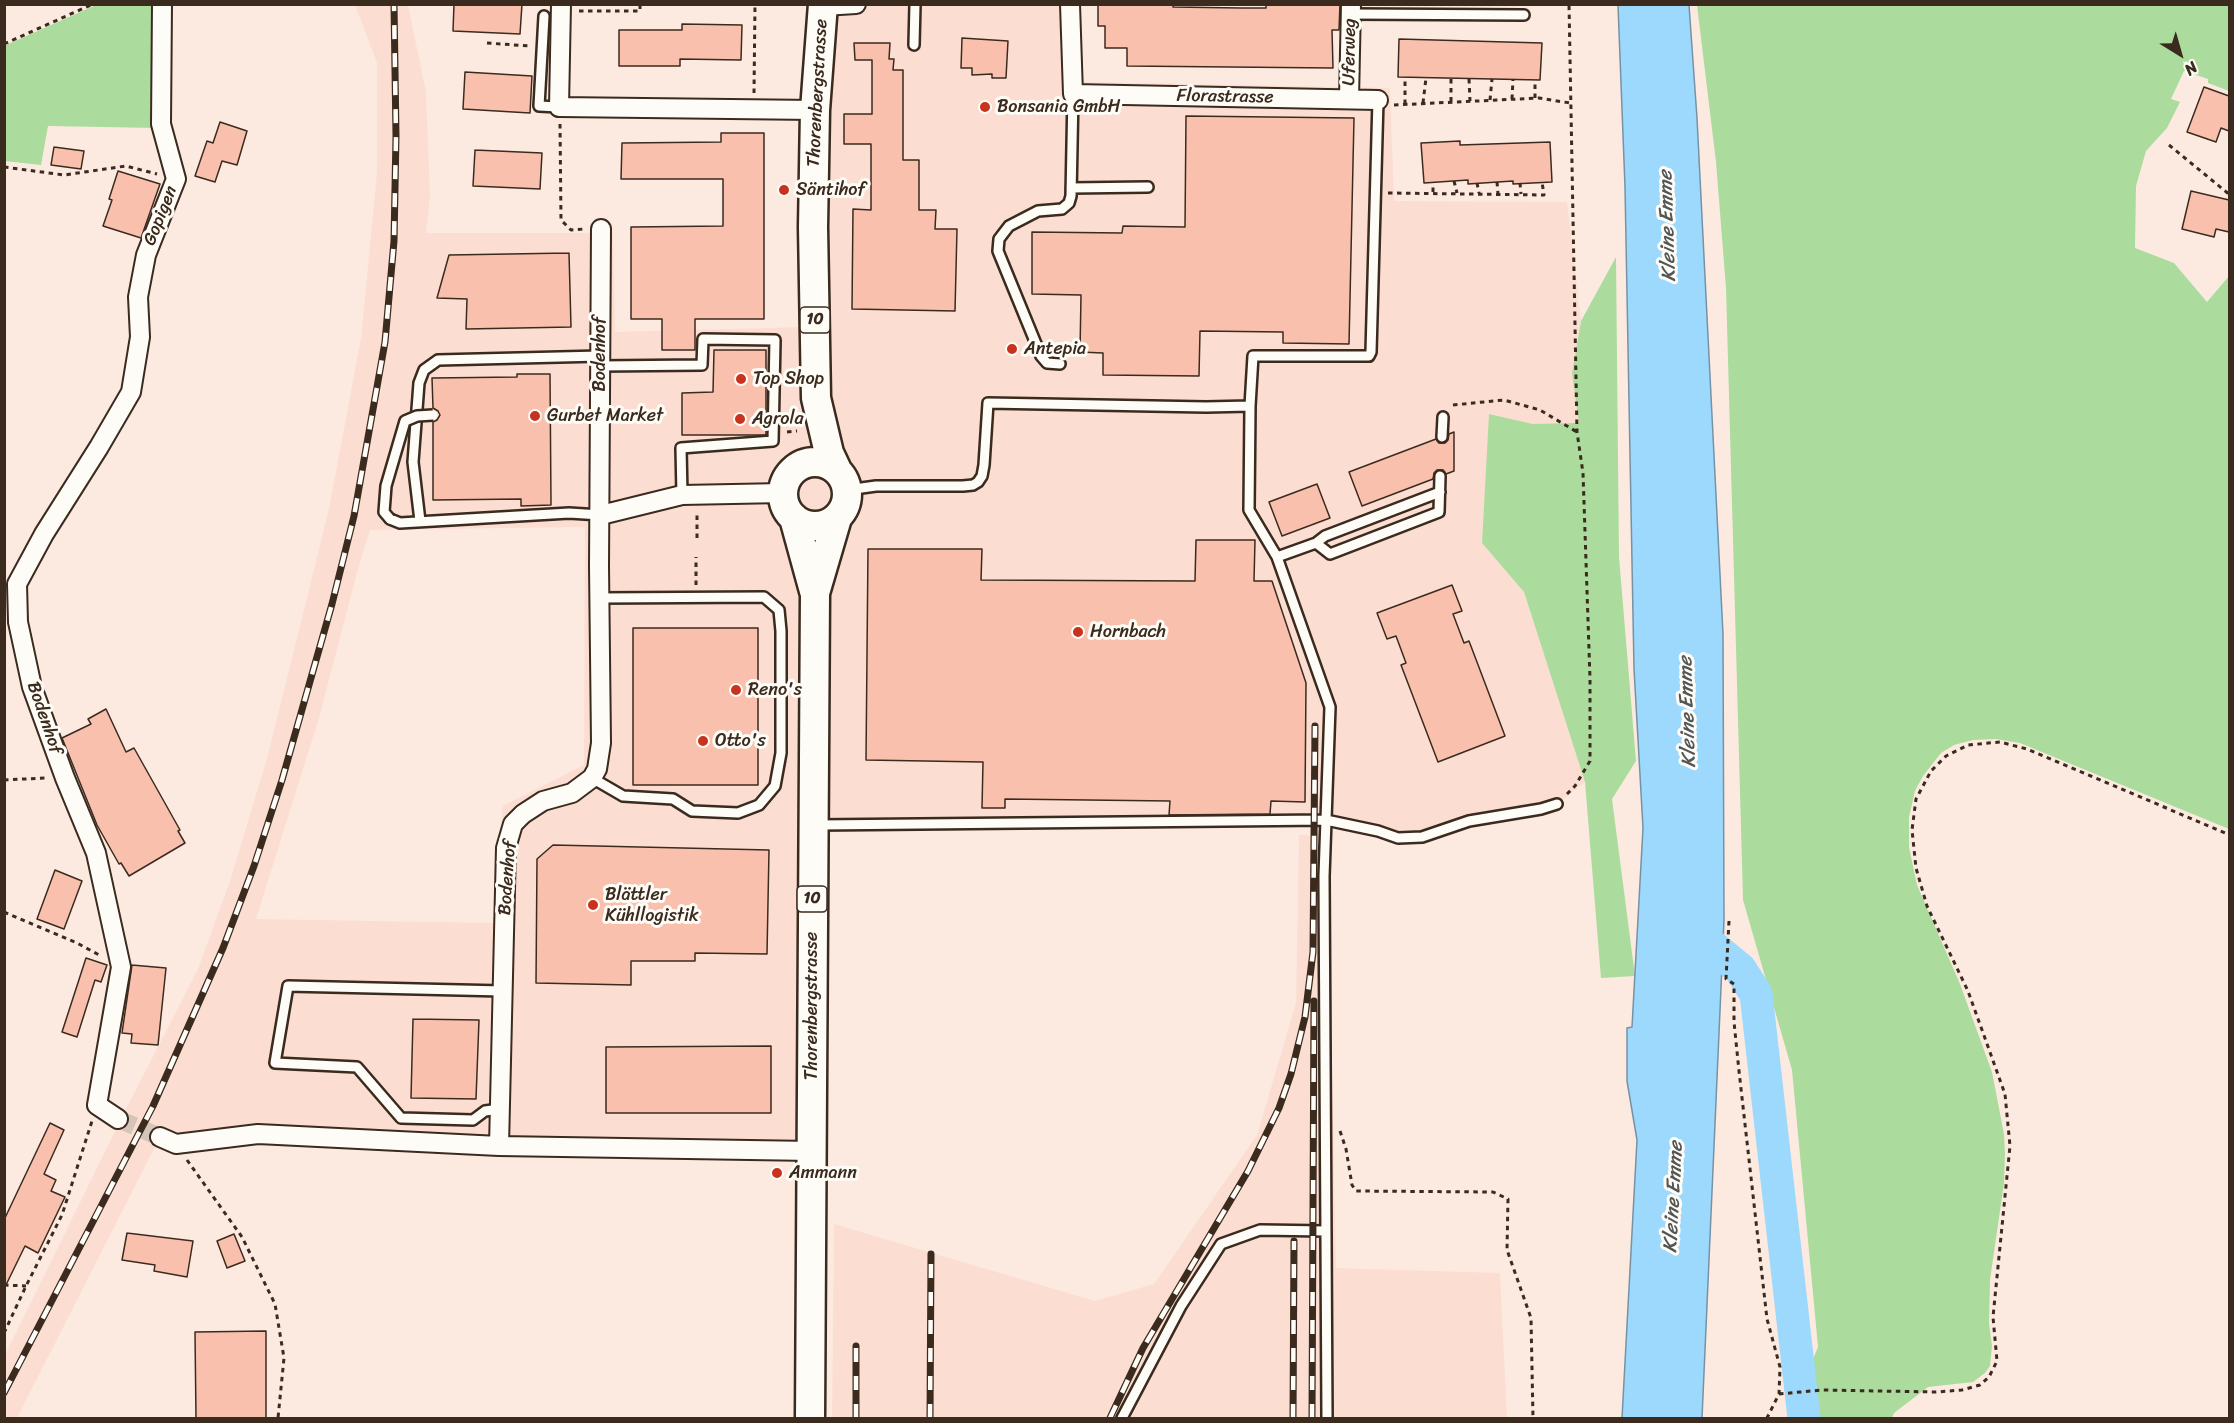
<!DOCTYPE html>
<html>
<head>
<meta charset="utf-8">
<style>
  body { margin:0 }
  #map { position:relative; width:2234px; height:1423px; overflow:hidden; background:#fceae1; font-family:Sriracha,sans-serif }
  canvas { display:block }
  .frame { position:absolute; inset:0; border:6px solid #3b2a1e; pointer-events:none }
  .north { position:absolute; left:2150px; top:24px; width:60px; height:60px; -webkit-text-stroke:4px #fdfcf7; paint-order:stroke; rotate:143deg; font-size:16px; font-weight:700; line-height:24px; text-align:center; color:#3b2a1e }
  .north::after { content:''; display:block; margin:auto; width:21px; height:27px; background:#3b2a1e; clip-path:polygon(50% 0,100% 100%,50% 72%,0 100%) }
</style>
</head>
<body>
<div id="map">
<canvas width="2234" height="1423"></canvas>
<div class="frame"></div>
<div class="north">N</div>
</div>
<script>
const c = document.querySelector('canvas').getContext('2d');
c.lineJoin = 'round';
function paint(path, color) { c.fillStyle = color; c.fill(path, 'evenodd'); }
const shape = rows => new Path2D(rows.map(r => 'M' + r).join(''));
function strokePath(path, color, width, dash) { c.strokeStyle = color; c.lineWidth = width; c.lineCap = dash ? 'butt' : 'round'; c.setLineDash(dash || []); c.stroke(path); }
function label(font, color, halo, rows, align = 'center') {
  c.font = font + ' Sriracha,sans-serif'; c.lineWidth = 6; c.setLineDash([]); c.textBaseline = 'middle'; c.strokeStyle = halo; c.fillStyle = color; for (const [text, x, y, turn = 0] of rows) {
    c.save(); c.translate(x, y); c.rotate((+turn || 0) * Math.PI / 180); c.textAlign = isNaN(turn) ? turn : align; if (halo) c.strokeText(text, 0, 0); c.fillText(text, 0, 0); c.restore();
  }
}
paint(shape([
  [355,5,408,5,426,92,430,196,426,233,613,233,615,332,802,327,831,5,1065,5,1085,82,1390,88,1394,201,1567,202,1581,321,1572,373,1580,424,1533,424,1490,414,1482,543,1524,592,1585,782,1557,804,1398,838,1325,820,813,825,812,1151,160,1137,17,1418,5,1418,4,1357,126,1109,198,969,230,881,266,762,329,509,361,338,377,173,377,63],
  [585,527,584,765,503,806,493,923,256,919,319,718,358,569,370,530],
  [1299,835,1327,836,1336,1268,1500,1273,1507,1418,832,1418,834,1224,1095,1301,1154,1284,1257,1135,1296,1003]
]), '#fbded1');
paint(shape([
  [96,5,158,5,157,128,48,126,41,165,5,161,4,46],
  [1697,5,2229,5,2229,91,2208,83,2208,79,2184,71,2171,99,2180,102,2167,128,2146,151,2136,186,2135,248,2174,263,2207,302,2229,276,2229,829,2020,743,1996,739,1973,740,1954,745,1941,753,1923,776,1915,791,1909,817,1909,847,1917,885,1960,984,1992,1072,2004,1134,2005,1154,2004,1183,1990,1280,1989,1323,1992,1346,1990,1366,1985,1373,1973,1382,1928,1387,1894,1413,1892,1418,1789,1418,1818,1347,1792,1070,1743,900,1726,288,1716,162],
  [1616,257,1619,557,1636,761,1612,799,1635,976,1601,978,1585,782,1524,592,1482,543,1489,414,1533,424,1579,423,1572,373,1581,321]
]), '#abdc9d');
const water = shape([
  [1618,5,1689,5,1697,118,1723,634,1724,920,1702,1418,1622,1418,1637,1140,1627,1081,1627,1028,1632,1027,1643,828,1634,669,1625,187,1618,5]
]);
paint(water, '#9dd8fd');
strokePath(water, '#7692a4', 1.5);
strokePath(shape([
  [1690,928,1740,969,1756,994,1804,1418]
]), '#9dd8fd', 33);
const building = shape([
  [454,4,522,4,520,34,453,31,454,4],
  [1098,4,1173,4,1173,7,1241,8,1266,8,1266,4,1340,4,1339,30,1332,30,1333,68,1127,66,1127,48,1105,48,1105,26,1098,26,1098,4],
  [682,24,742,25,741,60,680,59,680,66,619,66,619,30,682,30,682,24],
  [962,38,1008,41,1006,78,992,78,992,74,972,75,972,68,961,68,962,38],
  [1399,39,1542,43,1540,80,1398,77,1399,39],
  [854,43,890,43,889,59,894,59,893,70,903,70,903,160,919,160,919,210,936,210,935,229,957,229,955,311,852,309,853,209,871,210,871,144,844,144,844,114,872,114,872,60,855,60,854,43],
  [465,72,532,76,530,113,463,109,465,72],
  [2204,87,2229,96,2229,131,2221,128,2216,142,2187,132,2204,87],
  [1186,116,1354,118,1349,344,1283,343,1283,332,1200,331,1199,376,1103,375,1103,353,1080,352,1081,295,1032,294,1032,232,1122,233,1123,226,1185,227,1186,116],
  [220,122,247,131,237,165,222,161,215,182,195,176,207,141,213,143,220,122],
  [721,133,764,133,764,319,695,319,695,350,662,350,662,319,631,319,631,227,723,226,723,179,621,179,622,143,721,142,721,133],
  [1460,141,1460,145,1550,142,1552,182,1513,184,1513,181,1468,184,1468,180,1424,183,1421,143,1460,141],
  [54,147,84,151,81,169,51,165,54,147],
  [475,150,542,153,540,189,473,186,475,150],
  [118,171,160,184,141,238,103,226,112,200,109,199,118,171],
  [2191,191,2229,200,2229,232,2216,229,2214,237,2182,229,2191,191],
  [569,253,571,327,466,329,467,299,437,298,449,255,569,253],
  [714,350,766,350,766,435,682,435,682,393,713,392,714,350],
  [517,374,550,374,551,505,521,506,521,499,433,500,433,422,437,420,440,415,438,411,433,408,432,378,517,377,517,374],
  [1454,432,1454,471,1446,474,1443,470,1437,470,1434,473,1433,479,1362,506,1349,472,1436,439,1439,443,1445,443,1448,440,1449,434,1454,432],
  [1317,484,1330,518,1282,536,1269,502,1317,484],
  [1196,540,1255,540,1254,581,1272,581,1306,683,1305,802,1271,801,1270,814,1169,815,1170,801,1005,799,1005,808,982,808,983,762,866,760,868,549,982,549,981,580,1195,581,1196,540],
  [1452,585,1462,611,1453,614,1464,643,1469,641,1505,736,1438,762,1401,665,1406,663,1396,636,1387,639,1377,613,1452,585],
  [633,628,758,628,758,785,633,785,633,628],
  [106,709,126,752,134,748,180,830,178,831,185,843,129,876,121,863,119,864,97,825,62,738,91,724,88,719,106,709],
  [553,845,769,850,767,954,695,953,695,961,631,961,631,985,536,983,537,859,553,845],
  [55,870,82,881,64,929,37,919,55,870],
  [86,958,107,965,101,982,95,980,77,1037,62,1032,86,958],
  [132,965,166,968,158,1045,131,1043,132,1034,122,1033,132,965],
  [413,1019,479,1020,476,1099,411,1098,413,1019],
  [771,1046,771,1113,606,1113,606,1047,771,1046],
  [50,1123,64,1130,44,1174,56,1180,51,1191,65,1197,38,1253,25,1246,4,1289,4,1220,50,1123],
  [127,1233,193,1241,187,1277,154,1271,155,1265,122,1260,127,1233],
  [234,1234,245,1261,227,1268,217,1241,234,1234],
  [266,1331,266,1419,196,1419,195,1332,266,1331]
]);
paint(building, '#f9c1ad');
strokePath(building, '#3b2a1e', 1.5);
strokePath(shape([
  [118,1119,160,1137]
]), '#d5c4ba', 18, [18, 9]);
const lane = shape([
  [1351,14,1524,15],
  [544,16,539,106,559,107],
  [914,45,915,4],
  [1071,188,1148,187],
  [1060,364,1047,363,1041,356,998,251,999,239,1009,226,1038,211,1062,209,1069,203,1071,196,1073,94],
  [600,366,702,365,703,339,775,340,773,441,681,448,682,495],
  [1442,437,1443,417],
  [847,490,876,486,963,486,973,485,978,482,982,476,984,465,988,403,1206,407,1250,406],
  [390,519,400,523,569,513,601,515],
  [420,521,413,462,419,383,424,370,438,360,600,356],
  [1316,543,1325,536,1440,492],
  [1277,557,1316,543,1330,554,1439,512,1440,476],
  [592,778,623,796,673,799,692,811,738,813,759,805,775,786,781,753,781,631,779,610,764,597,600,598],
  [818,825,1326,820,1378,831,1398,838,1422,837,1469,821,1541,809,1557,804],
  [500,1109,485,1111,473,1120,401,1118,357,1067,275,1063,288,986,503,991],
  [1122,1418,1181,1306,1221,1244,1260,1230,1326,1231],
  [1327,1418,1324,876,1330,707,1277,557,1249,510,1250,406,1253,356,1369,356,1371,352,1378,100]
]);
const street = shape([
  [561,4,559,107,815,110],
  [1070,4,1073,94,1378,100],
  [823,6,856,4],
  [1349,99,1351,4],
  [601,515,682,495,783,493],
  [118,1119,97,1105,121,967,96,853,65,778,32,687,18,622,17,584,44,534,99,447,131,392,140,337,138,297,146,255,176,179,161,124,162,4],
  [160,1137,176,1144,258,1134,499,1146,812,1151],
  [499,1146,506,848,513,824,523,814,543,801,572,793,592,778,597,769,601,743,599,566,601,229]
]);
const primary = shape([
  [823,4,815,110,813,227,816,398,829,453,837,470],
  '783 494a32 32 0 1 1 64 0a32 32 0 1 1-64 0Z',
  [794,518,814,591],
  [810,1418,815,593,837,518]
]);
strokePath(lane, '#3b2a1e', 14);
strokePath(street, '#3b2a1e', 22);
strokePath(primary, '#3b2a1e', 33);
strokePath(shape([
  [579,11,640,11,640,4],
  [487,43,530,46],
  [4,44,93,4],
  [1451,79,1451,102],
  [1469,79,1470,101],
  [754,93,755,4],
  [1535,98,1535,80],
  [1512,99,1513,80],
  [1490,100,1492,79],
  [1423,103,1426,78],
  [1405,104,1405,77],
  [1394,105,1539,98,1570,103],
  [560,124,561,220,571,230,584,229],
  [2169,145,2230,195],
  [4,167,64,175,126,166,157,174],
  [1454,181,1457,193],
  [1497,182,1498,194],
  [1477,183,1479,193],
  [1520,183,1521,194],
  [1433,192,1433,182],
  [1388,193,1544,195,1542,182],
  [1453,405,1504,400,1540,410,1577,432],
  [787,432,797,431],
  [697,538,697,513],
  [696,585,696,557],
  [4,780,45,778],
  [1567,794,1575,786,1590,761,1590,679,1583,473,1577,432,1569,4],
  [4,912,77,943,101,956],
  [1729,921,1726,979,1734,984,1734,1022,1739,1071,1767,1319,1780,1367,1779,1394,1767,1418],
  [1340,1131,1346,1149,1352,1185,1356,1191,1493,1192,1508,1199,1507,1250,1531,1318,1533,1418],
  [187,1160,242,1237,275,1304,284,1358,278,1418],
  [4,1285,26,1286],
  [4,1333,26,1286,62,1215,92,1121],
  [1779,1394,1822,1390,1936,1392,1962,1390,1980,1385,1989,1377,1997,1361,1993,1317,2010,1146,2005,1094,1968,991,1927,906,1916,868,1912,830,1916,799,1931,771,1946,756,1968,745,2000,742,2027,749,2230,835]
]), '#3b2a1e', 3, [4.5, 4.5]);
strokePath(lane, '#fdfcf7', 9);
strokePath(street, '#fdfcf7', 18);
strokePath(primary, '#fdfcf7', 28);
const rail = shape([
  [4,1393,153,1106,223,948,254,866,282,780,332,604,354,516,385,342,394,241,396,136,394,4],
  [856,1418,856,1346],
  [930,1418,931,1254],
  [1110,1418,1143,1348,1248,1171,1279,1108,1291,1074,1305,1017,1313,952,1315,726],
  [1293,1418,1294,1241],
  [1312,1418,1314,1001]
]);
strokePath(rail, '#3b2a1e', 7);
strokePath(rail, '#fdfcf7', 4.5, [14]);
const laneBridge = shape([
  [390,519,384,512,386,486,405,421,417,416,433,415]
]);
strokePath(laneBridge, '#3b2a1e', 14, []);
strokePath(laneBridge, '#fdfcf7', 9);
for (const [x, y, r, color] of [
  [985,107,6,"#c8321e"],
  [784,190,6,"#c8321e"],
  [1012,349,6,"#c8321e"],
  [741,379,6,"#c8321e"],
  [535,416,6,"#c8321e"],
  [740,419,6,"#c8321e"],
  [1078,632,6,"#c8321e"],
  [736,690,6,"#c8321e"],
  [703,741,6,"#c8321e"],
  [593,905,6,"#c8321e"],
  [777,1173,6,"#c8321e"]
]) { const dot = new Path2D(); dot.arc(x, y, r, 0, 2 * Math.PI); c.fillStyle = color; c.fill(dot); strokePath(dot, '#fdfcf7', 2); }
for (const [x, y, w] of [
  [815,320,30],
  [812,899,30]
]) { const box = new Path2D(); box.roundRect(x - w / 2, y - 13, w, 26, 4.5); c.fillStyle = '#fdfcf7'; c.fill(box); strokePath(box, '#3b2a1e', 1.5); }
label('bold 16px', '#3b2a1e', null, [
  ["10",815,320],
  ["10",812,899]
]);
label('18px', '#3b2a1e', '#fdfcf7', [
  ["Uferweg",1350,52,-89],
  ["Thorenbergstrasse",818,93,-87],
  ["Florastrasse",1225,97,1],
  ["Gopigen",161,216,-68],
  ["Bodenhof",600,354,-90],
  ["Bodenhof",44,718,71],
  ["Bodenhof",508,878,-86],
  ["Thorenbergstrasse",812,1006,-90]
]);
label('18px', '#3b2a1e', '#fdfcf7', [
  ["Bonsania GmbH",997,107],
  ["Säntihof",796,190],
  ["Antepia",1024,349],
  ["Top Shop",753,379],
  ["Gurbet Market",547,416],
  ["Agrola",752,419],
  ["Hornbach",1090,632],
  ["Reno's",748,690],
  ["Otto's",715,741],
  ["Blättler",605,895],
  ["Kühllogistik",605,916],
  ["Ammann",789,1173]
], 'left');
label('italic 20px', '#545656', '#fdfcf7', [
  ["Kleine Emme",1668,226,-92],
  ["Kleine Emme",1688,712,-92],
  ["Kleine Emme",1674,1197,-87]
]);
</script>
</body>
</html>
